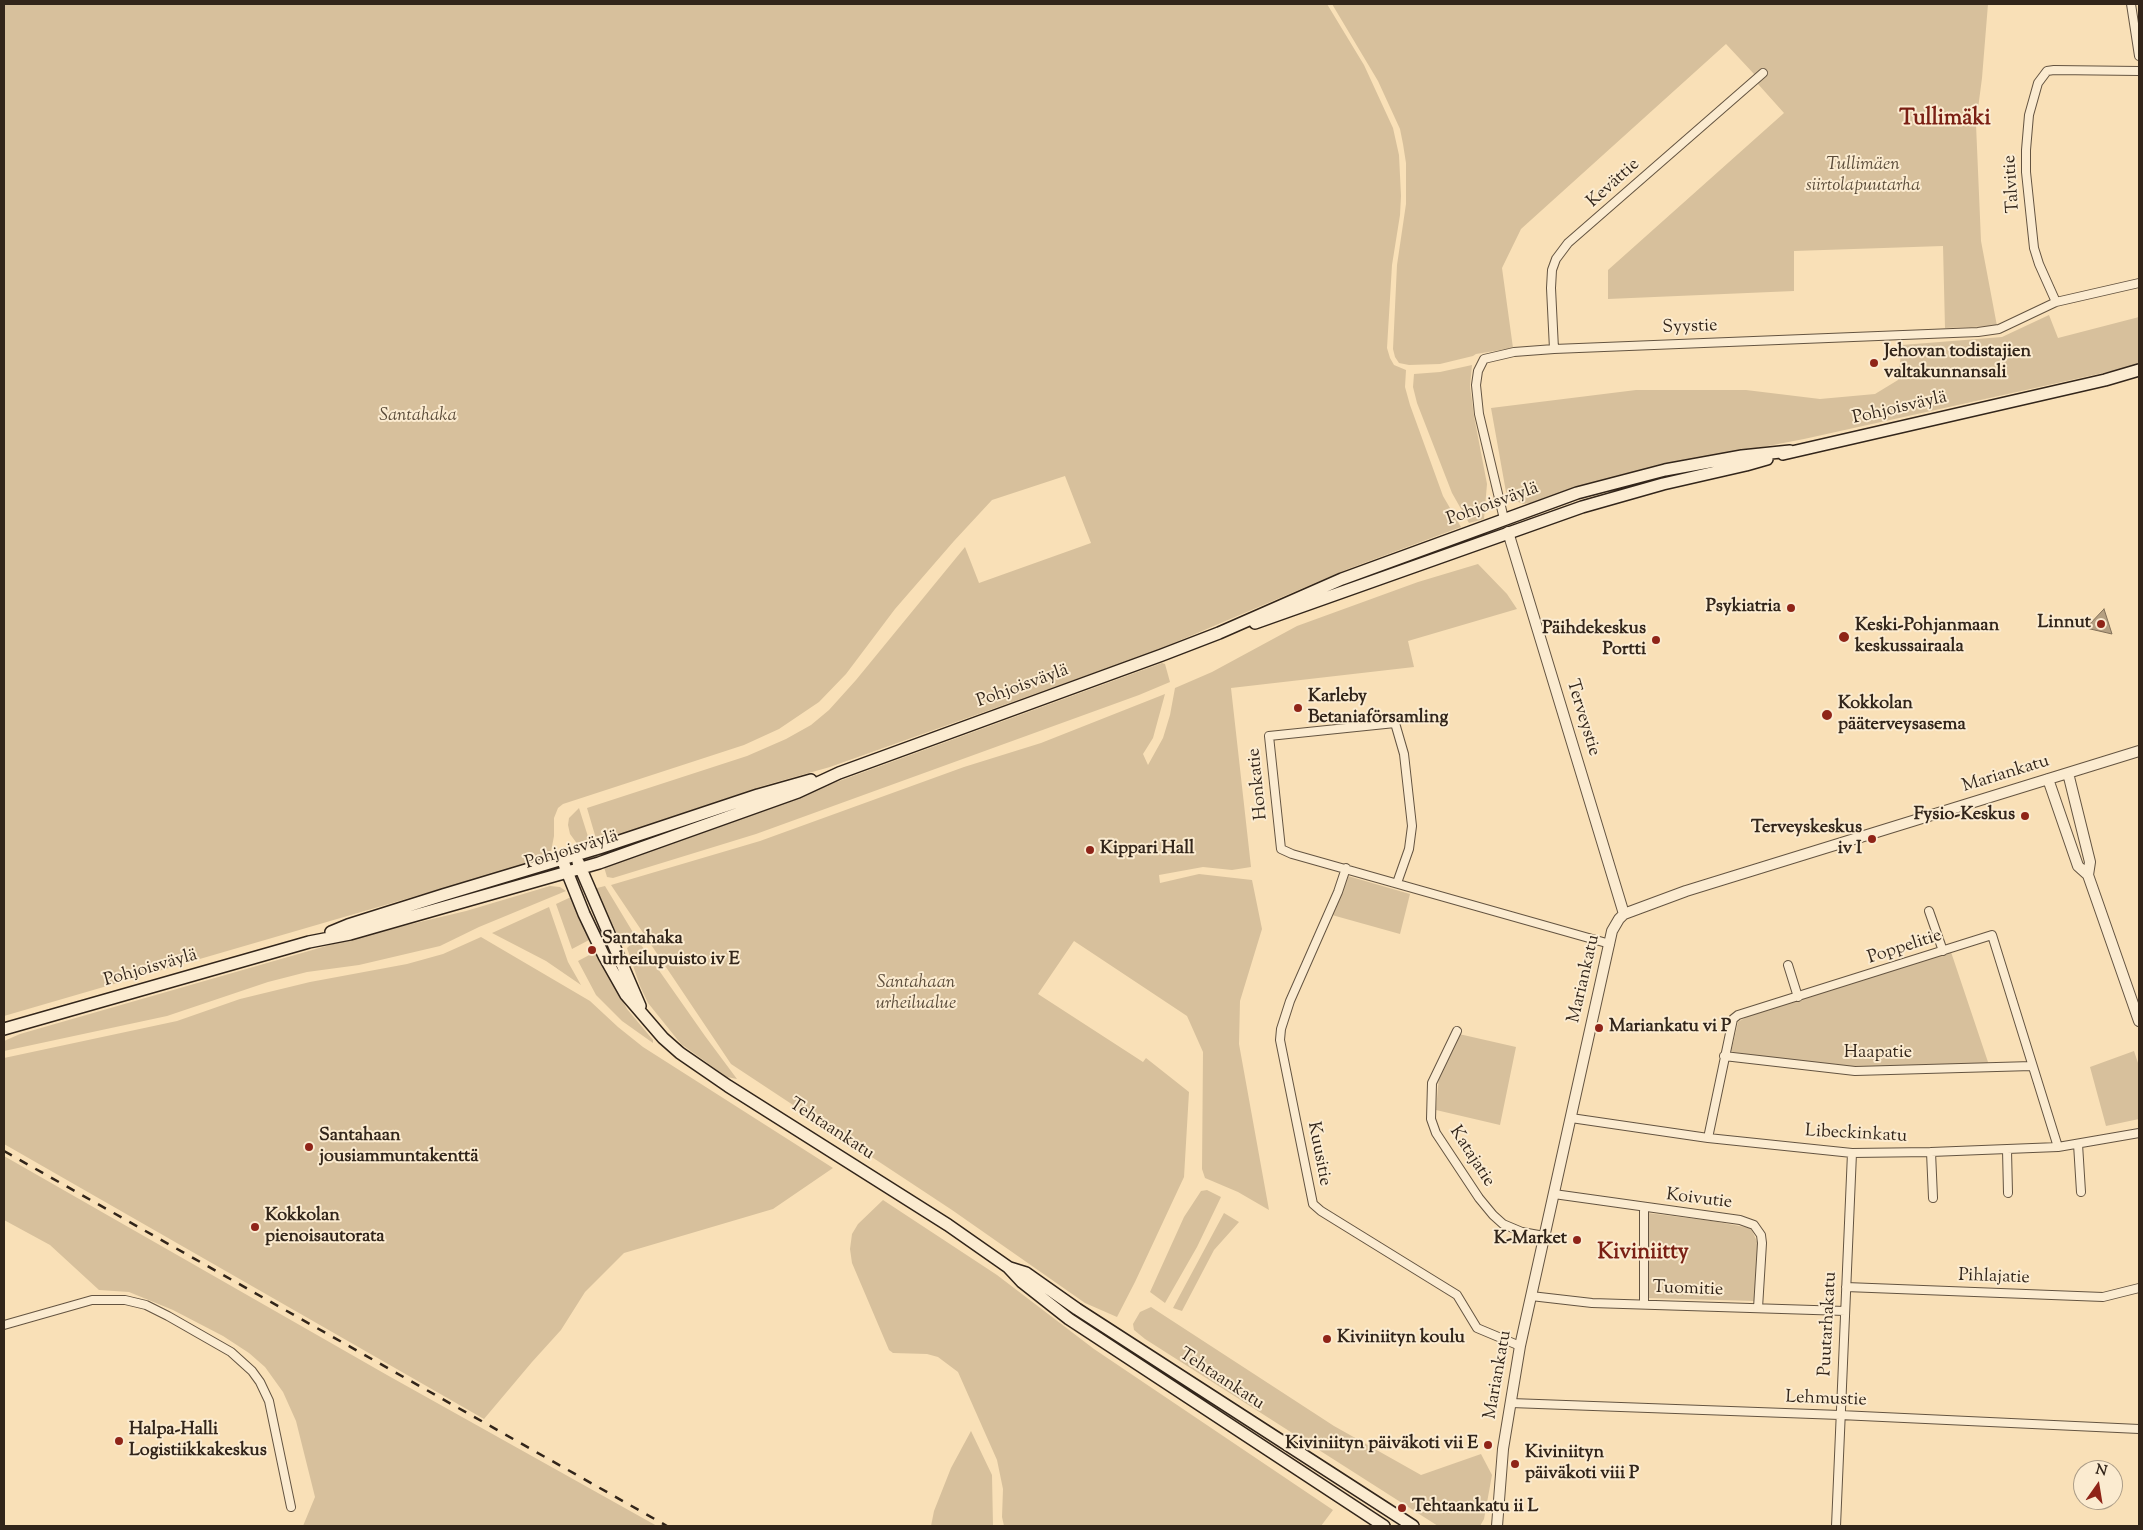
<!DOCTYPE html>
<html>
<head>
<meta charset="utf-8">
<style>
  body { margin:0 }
  #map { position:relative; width:2143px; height:1530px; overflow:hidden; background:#f9e0b7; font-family:"Sorts Mill Goudy",serif }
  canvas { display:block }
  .frame { position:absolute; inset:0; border:5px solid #32251a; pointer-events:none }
  .north { position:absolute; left:2073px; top:1460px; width:50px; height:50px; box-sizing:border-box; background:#fbebd0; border:1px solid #ab9c87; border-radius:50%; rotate:13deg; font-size:14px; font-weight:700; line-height:20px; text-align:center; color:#32251a }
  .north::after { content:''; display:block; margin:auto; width:18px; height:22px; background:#8f2418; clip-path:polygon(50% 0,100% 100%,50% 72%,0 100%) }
</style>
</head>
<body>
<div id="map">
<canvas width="2143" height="1530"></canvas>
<div class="frame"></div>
<div class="north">N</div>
</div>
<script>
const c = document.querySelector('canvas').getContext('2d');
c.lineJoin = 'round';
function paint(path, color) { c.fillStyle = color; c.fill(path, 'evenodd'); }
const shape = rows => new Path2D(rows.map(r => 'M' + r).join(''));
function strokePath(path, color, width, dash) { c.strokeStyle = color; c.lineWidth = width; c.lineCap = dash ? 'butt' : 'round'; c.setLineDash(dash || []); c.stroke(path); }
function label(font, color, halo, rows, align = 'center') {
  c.font = font + ' "Sorts Mill Goudy",serif'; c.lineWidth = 4; c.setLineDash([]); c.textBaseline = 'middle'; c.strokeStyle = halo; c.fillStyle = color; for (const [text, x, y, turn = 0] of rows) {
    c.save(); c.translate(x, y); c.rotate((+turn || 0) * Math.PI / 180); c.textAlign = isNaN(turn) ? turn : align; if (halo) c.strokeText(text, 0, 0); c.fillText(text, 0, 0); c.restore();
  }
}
paint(shape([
  [4,4,1327,4,1364,65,1393,128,1399,155,1401,196,1400,215,1392,265,1387,348,1390,358,1394,365,1406,370,1405,387,1410,405,1443,496,1461,527,1348,569,1155,651,830,767,766,785,597,842,587,808,747,756,786,739,811,725,829,710,856,680,965,547,979,583,1091,543,1065,476,992,500,954,541,895,609,846,674,819,702,779,729,744,745,563,804,558,808,554,818,554,836,550,857,4,1016],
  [1332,4,1988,4,1982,78,1976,124,1981,241,1997,326,1945,328,1943,246,1794,251,1794,291,1608,299,1608,270,1784,113,1758,84,1754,74,1726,44,1521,229,1502,268,1513,348,1476,354,1473,356,1440,364,1409,365,1399,363,1395,357,1393,349,1397,265,1406,204,1406,163,1403,144,1400,129,1378,81],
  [2049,315,2058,338,2139,317,2139,365,1804,439,1623,474,1530,503,1523,504,1516,501,1506,492,1491,408,1636,390,1746,390,1820,399,1875,394,1898,380,1902,345,2002,337],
  [1472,365,1470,386,1474,416,1487,484,1484,519,1469,523,1452,493,1417,403,1413,387,1414,374,1440,372],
  [1478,564,1507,594,1517,609,1408,641,1414,667,1231,688,1251,867,1232,870,1203,867,1159,875,1160,883,1199,874,1252,880,1262,929,1240,1001,1239,1044,1269,1210,1238,1192,1205,1178,1202,1169,1203,1052,1187,1016,1074,941,1038,994,1143,1062,1146,1058,1189,1092,1184,1177,1135,1282,1117,1317,1085,1303,952,1210,731,1064,611,885,760,841,964,767,1041,743,1165,694,1153,738,1143,754,1148,765,1163,738,1170,715,1175,688,1212,672,1297,626,1418,582],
  [1162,663,1165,664,1170,682,1139,695,756,834,613,878,607,877,604,867],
  [579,808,591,846,584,847,578,845,570,834,568,825,569,818],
  [1348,876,1410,894,1400,934,1332,915],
  [550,886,560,887,566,891,479,927,440,946,359,965,307,972,268,982,167,1016,4,1051,4,1041,20,1034,361,936,466,911],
  [605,886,634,934,624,940,617,936,607,923,593,889],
  [571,897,589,940,572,949,556,904],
  [549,907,568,962,581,985,546,961,492,933],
  [481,937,590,1001,618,1027,643,1047,833,1168,773,1209,624,1253,585,1292,561,1330,532,1362,484,1419,4,1144,4,1058,177,1021,240,999,310,982,407,964,443,954],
  [637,939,705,1036,737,1079,727,1077,681,1044,648,1003,640,986,627,948],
  [595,952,627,1009,653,1040,653,1043,622,1021,596,995,578,961],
  [1951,952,1989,1065,1851,1066,1790,1060,1731,1052,1738,1022,1748,1016],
  [1459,1034,1516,1047,1500,1125,1436,1110,1439,1076],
  [2134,1051,2139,1066,2139,1119,2106,1126,2090,1067],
  [4,1156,387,1375,657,1526,303,1526,315,1497,296,1421,283,1392,265,1367,249,1353,223,1336,173,1310,129,1292,99,1290,50,1245,4,1220],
  [1207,1190,1221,1197,1197,1247,1165,1303,1150,1292,1184,1217,1201,1191],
  [883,1200,997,1275,1094,1349,1333,1510,1321,1526,1004,1526,1002,1517,1003,1489,997,1460,958,1372,938,1357,927,1354,893,1353,889,1350,852,1263,850,1249,852,1234,858,1224],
  [1224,1213,1239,1222,1214,1250,1182,1311,1173,1308],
  [1648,1213,1712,1221,1751,1228,1758,1244,1754,1301,1647,1298],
  [1151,1307,1334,1426,1421,1475,1481,1454,1492,1475,1484,1519,1480,1526,1438,1526,1145,1339,1134,1330,1133,1324,1140,1312],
  [971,1431,992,1475,993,1526,931,1526,934,1511,951,1468]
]), '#d7c09c');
const water = shape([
  [2104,609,2112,634,2086,628,2104,609]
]);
paint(water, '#b5a082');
strokePath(water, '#816f58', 1);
const minor = shape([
  [2131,4,2139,56],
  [2056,302,2039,264,2034,248,2026,172,2026,150,2029,115,2038,83,2047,71,2054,70,2139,71],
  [1554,349,1551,288,1552,270,1556,259,1568,243,1763,73],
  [1504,519,1479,414,1476,385,1478,371,1484,359,1514,352,1554,349,1978,332,1999,329,2056,302,2139,283],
  [1346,868,1338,892,1290,1001,1281,1029,1280,1040,1313,1204,1321,1211,1457,1295,1477,1328,1520,1346],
  [1397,883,1409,849,1412,826,1404,754,1395,723,1269,736,1281,849,1292,854,1610,944],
  [1929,911,1943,951],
  [1788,965,1798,997],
  [1457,1031,1432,1083,1431,1119,1436,1133,1479,1198,1493,1215,1503,1224,1522,1232,1544,1236],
  [1724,1056,1855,1071,2032,1066],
  [1571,1118,1708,1138,1852,1153,1931,1152,2058,1147,2139,1133],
  [1708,1138,1733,1019,1738,1015,1992,935,2058,1147],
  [2078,1144,2081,1192],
  [2007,1150,2008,1193],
  [1931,1152,1933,1198],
  [1554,1194,1740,1220,1754,1225,1761,1235,1762,1243,1758,1308],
  [1846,1287,2103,1297,2139,1288],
  [1531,1296,1592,1303,1845,1311],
  [1644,1304,1644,1208],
  [4,1325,92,1300,125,1300,146,1305,168,1316,231,1352,252,1371,260,1382,269,1401,291,1507],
  [1511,1403,1840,1415,2139,1429],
  [1836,1526,1852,1153]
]);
const tertiary = shape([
  [1508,532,1624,914],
  [2068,773,2090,862,2088,875],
  [2048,779,2078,866,2088,875,2139,1021],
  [1497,1526,1503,1449,1520,1346,1606,958,1612,931,1619,919,1624,914,1686,891,2139,751]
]);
const secondary = shape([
  [1783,454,2105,380,2139,370],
  [1255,623,1582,507,1663,484,1746,465,1767,459],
  [562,859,584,914,604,956,626,995,663,1038,680,1053,728,1086,948,1225,1008,1267,1022,1282,1069,1319,1384,1526],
  [578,862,640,1006],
  [331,932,348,925,443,895,599,848,758,795,811,780],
  [4,1029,309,942,350,934,599,863,798,792,839,773,1162,655,1219,633,1342,579,1577,493,1665,470,1742,456,1790,451],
  [1010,1268,1026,1273,1077,1309,1413,1526]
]);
strokePath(minor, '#645441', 10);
strokePath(tertiary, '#645441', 12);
strokePath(secondary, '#32251a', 14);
strokePath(minor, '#fbebd0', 8);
strokePath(tertiary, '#fbebd0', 10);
strokePath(secondary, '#fbebd0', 11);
strokePath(shape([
  [4,1151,667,1526]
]), '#32251a', 2.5, [9, 9]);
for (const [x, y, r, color] of [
  [1874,363,5,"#8f2418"],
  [1791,608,5,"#8f2418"],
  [2101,624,5,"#8f2418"],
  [1844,637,6,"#8f2418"],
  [1656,640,5,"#8f2418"],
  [1298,708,5,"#8f2418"],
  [1827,715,6,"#8f2418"],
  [2025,816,5,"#8f2418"],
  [1872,839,5,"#8f2418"],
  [1090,850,5,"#8f2418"],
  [592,950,5,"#8f2418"],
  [1599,1028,5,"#8f2418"],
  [309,1147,5,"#8f2418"],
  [255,1227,5,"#8f2418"],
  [1577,1240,5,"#8f2418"],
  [1327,1339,5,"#8f2418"],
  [119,1441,5,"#8f2418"],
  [1488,1445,5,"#8f2418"],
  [1515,1464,5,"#8f2418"],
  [1402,1508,5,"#8f2418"]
]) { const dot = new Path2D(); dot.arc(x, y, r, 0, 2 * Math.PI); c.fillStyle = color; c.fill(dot); strokePath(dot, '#fbebd0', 2); }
label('italic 18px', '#5b4c3a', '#fbebd0', [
  ["Tullimäen",1863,166],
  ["siirtolapuutarha",1863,187],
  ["Santahaka",418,417],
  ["Santahaan",916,984],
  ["urheilualue",916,1005]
]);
label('18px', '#32251a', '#fbebd0', [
  ["Kevättie",1614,184,-42],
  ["Talvitie",2013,184,-94],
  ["Syystie",1690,328,-2],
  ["Pohjoisväylä",1900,409,-13],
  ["Pohjoisväylä",1493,505,-20],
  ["Pohjoisväylä",1023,687,-20],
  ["Terveystie",1582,718,73],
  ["Mariankatu",2006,775,-17],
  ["Honkatie",1259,784,-96],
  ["Pohjoisväylä",572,851,-17],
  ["Poppelitie",1905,948,-18],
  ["Pohjoisväylä",151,969,-16],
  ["Mariankatu",1585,979,-77],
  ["Haapatie",1878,1054],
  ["Tehtaankatu",831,1130,33],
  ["Libeckinkatu",1856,1135,3],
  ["Kuusitie",1318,1154,79],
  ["Katajatie",1471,1157,57],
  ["Koivutie",1699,1200,7],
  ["Pihlajatie",1994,1278,2],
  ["Tuomitie",1688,1290,2],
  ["Puutarhakatu",1829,1324,-87],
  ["Mariankatu",1499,1375,-80],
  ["Tehtaankatu",1221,1380,33],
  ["Lehmustie",1826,1400,2]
]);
label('bold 18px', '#32251a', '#fbebd0', [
  ["Jehovan todistajien",1884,353],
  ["valtakunnansali",1884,374],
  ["Psykiatria",1781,608,"right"],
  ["Linnut",2091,624,"right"],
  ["Keski-Pohjanmaan",1855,627],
  ["keskussairaala",1855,648],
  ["Päihdekeskus",1646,630,"right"],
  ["Portti",1646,651,"right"],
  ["Karleby",1308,698],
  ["Betaniaförsamling",1308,719],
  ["Kokkolan",1838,705],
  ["pääterveysasema",1838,726],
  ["Fysio-Keskus",2015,816,"right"],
  ["Terveyskeskus",1862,829,"right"],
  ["iv I",1862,850,"right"],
  ["Kippari Hall",1100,850],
  ["Santahaka",602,940],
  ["urheilupuisto iv E",602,961],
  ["Mariankatu vi P",1609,1028],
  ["Santahaan",319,1137],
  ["jousiammuntakenttä",319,1158],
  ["Kokkolan",265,1217],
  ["pienoisautorata",265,1238],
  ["K-Market",1567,1240,"right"],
  ["Kiviniityn koulu",1337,1339],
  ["Halpa-Halli",129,1431],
  ["Logistiikkakeskus",129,1452],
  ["Kiviniityn päiväkoti vii E",1478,1445,"right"],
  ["Kiviniityn",1525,1454],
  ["päiväkoti viii P",1525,1475],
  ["Tehtaankatu ii L",1412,1508]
], 'left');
label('bold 22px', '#7a1f14', '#fbebd0', [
  ["Tullimäki",1945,120],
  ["Kiviniitty",1643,1254]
]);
</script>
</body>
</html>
